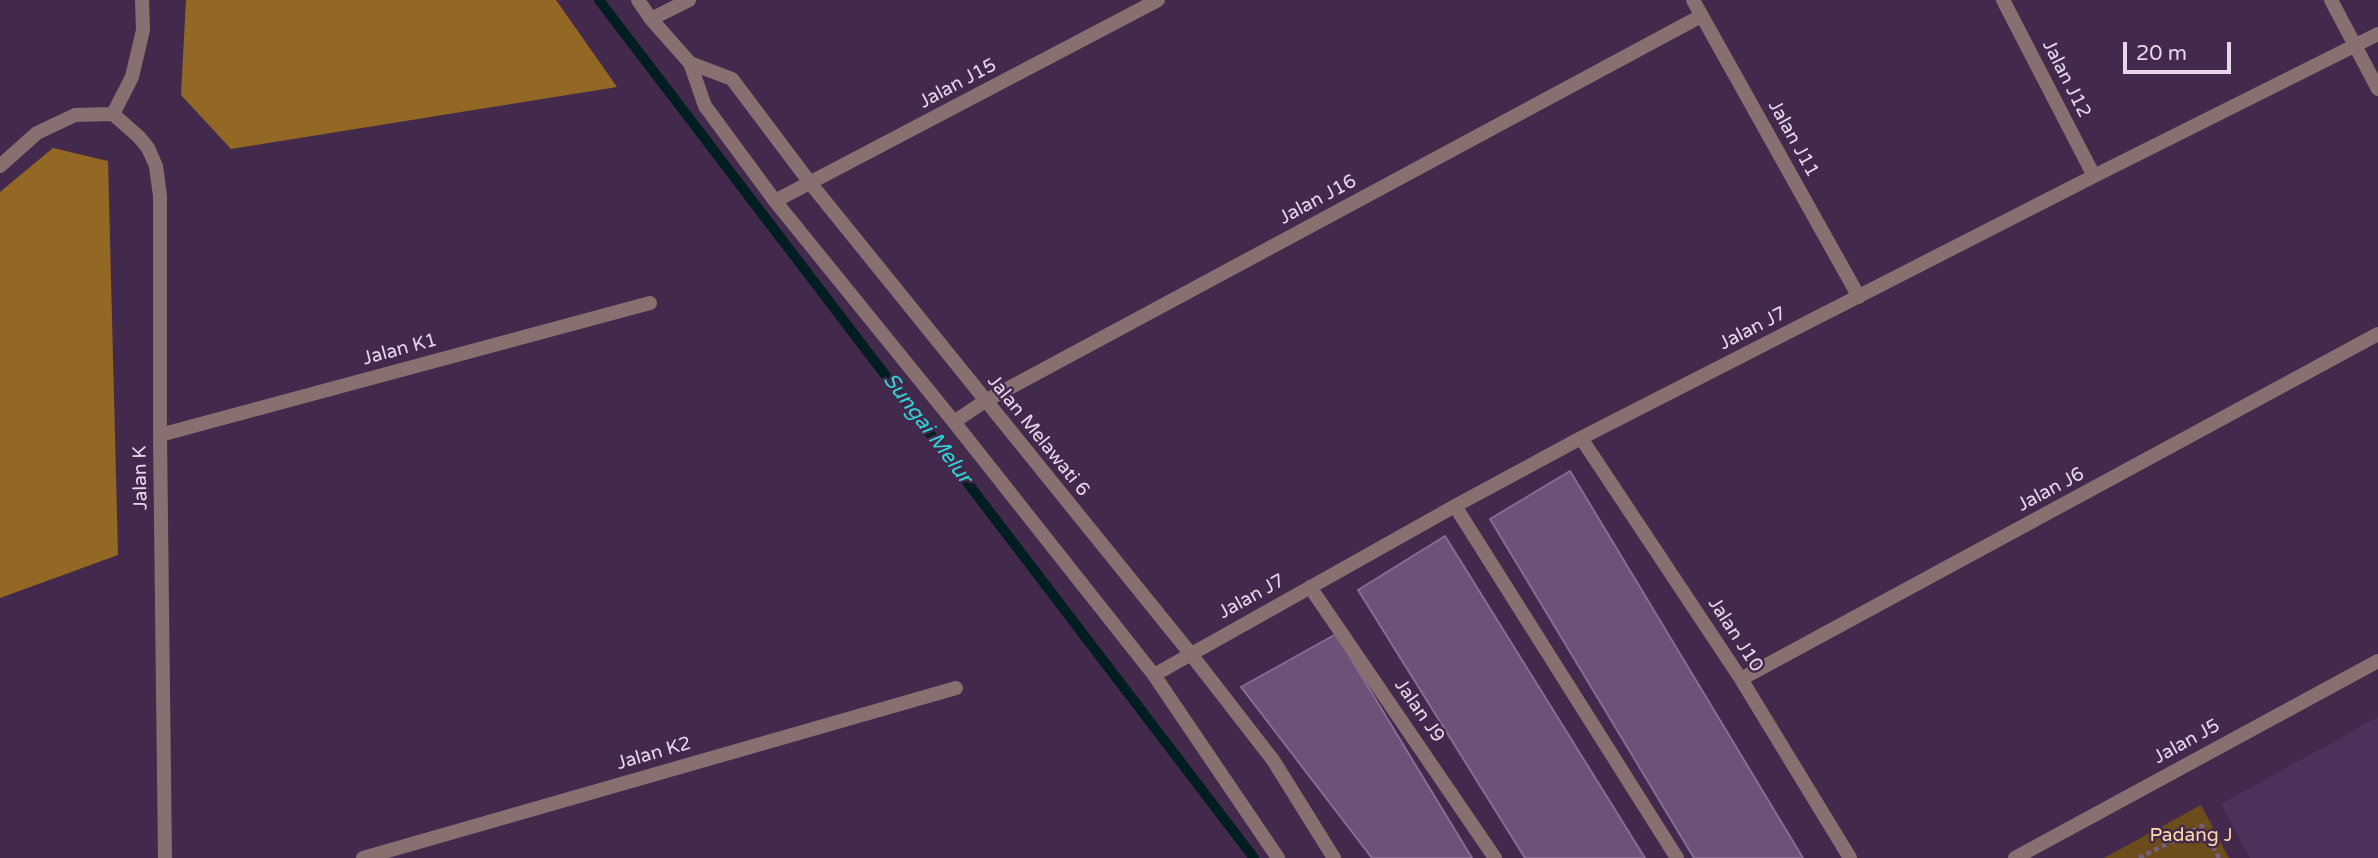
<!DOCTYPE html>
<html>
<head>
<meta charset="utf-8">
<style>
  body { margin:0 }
  #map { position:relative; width:2378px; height:858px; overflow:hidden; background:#432a4d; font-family:"Varela Round",sans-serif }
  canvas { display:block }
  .scale { position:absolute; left:2123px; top:42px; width:108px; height:32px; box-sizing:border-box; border:4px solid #e7d7ed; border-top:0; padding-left:9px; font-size:21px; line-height:24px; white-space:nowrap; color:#e7d7ed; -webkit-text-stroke:5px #432a4d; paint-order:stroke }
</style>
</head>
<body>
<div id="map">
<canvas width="2378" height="858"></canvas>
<div class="scale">20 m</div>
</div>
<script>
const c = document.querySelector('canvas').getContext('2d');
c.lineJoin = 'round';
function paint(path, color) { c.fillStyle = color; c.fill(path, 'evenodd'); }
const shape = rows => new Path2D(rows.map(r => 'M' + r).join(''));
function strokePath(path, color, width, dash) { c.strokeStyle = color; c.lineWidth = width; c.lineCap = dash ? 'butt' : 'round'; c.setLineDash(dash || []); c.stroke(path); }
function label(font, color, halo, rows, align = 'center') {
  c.font = font + ' "Varela Round",sans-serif'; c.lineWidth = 5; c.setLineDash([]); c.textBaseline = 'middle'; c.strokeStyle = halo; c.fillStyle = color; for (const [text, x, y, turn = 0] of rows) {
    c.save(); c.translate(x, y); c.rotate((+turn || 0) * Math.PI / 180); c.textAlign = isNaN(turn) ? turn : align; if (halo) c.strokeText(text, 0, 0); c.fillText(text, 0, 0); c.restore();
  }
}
paint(shape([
  [2378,717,2378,858,2250,858,2221,804]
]), '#4e315a');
paint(shape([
  [2201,805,2229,858,2104,858]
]), '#6b4c1a');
paint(shape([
  [186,0,556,0,617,87,231,149,181,95],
  [53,148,108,161,118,555,0,598,0,192]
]), '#926824');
strokePath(shape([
  [599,0,1254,858]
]), '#001e1f', 10);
const building = shape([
  [1570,471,1803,858,1694,858,1490,519,1570,471],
  [1445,536,1645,858,1525,858,1358,590,1445,536],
  [1336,634,1472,858,1372,858,1241,687,1336,634]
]);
paint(building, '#6d5278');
strokePath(building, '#876c93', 2);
strokePath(shape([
  [2139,858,2202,826,2219,858]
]), '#76607f', 4.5, [5, 3.5]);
strokePath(shape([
  [1455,506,1677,858]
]), '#887070', 14);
strokePath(shape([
  [638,0,651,19,690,63,705,106,775,201,954,422,1154,675,1278,858],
  [1693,0,1859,297],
  [2003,0,2094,176],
  [2331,0,2378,89],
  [651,19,689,0],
  [690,63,732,79,811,184,1190,653,1273,760,1334,858],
  [113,114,139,137,148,148,156,166,160,196,160,435,165,858],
  [113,114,132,77,143,30,142,0],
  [0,166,37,133,75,115,113,114],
  [775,201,1158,0],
  [954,422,985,401,1701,16],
  [160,435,650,303],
  [1581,438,1741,679,1850,858],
  [1310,587,1495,858],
  [1154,675,1455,506,1581,438,2094,176,2378,34],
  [1741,679,2378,334],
  [363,858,956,688],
  [2015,858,2378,661]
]), '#887070', 14);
label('19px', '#e7d7ed', '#432a4d', [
  ["Jalan J12",2066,79,63],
  ["Jalan J15",958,84,-28],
  ["Jalan J11",1793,139,61],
  ["Jalan J16",1318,200,-28],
  ["Jalan J7",1753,329,-27],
  ["Jalan K1",400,350,-15],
  ["Jalan Melawati 6",1038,436,51],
  ["Jalan K",141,478,-91],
  ["Jalan J6",2051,490,-28],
  ["Jalan J7",1252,597,-29],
  ["Jalan J10",1735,635,57],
  ["Jalan J9",1419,711,55],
  ["Jalan J5",2187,742,-29],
  ["Jalan K2",654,754,-16]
]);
label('19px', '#ffdaa7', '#432a4d', [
  ["Padang J",2191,836]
]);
label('italic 21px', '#2ed7d8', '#432a4d', [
  ["Sungai Melur",927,429,53]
]);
</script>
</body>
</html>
